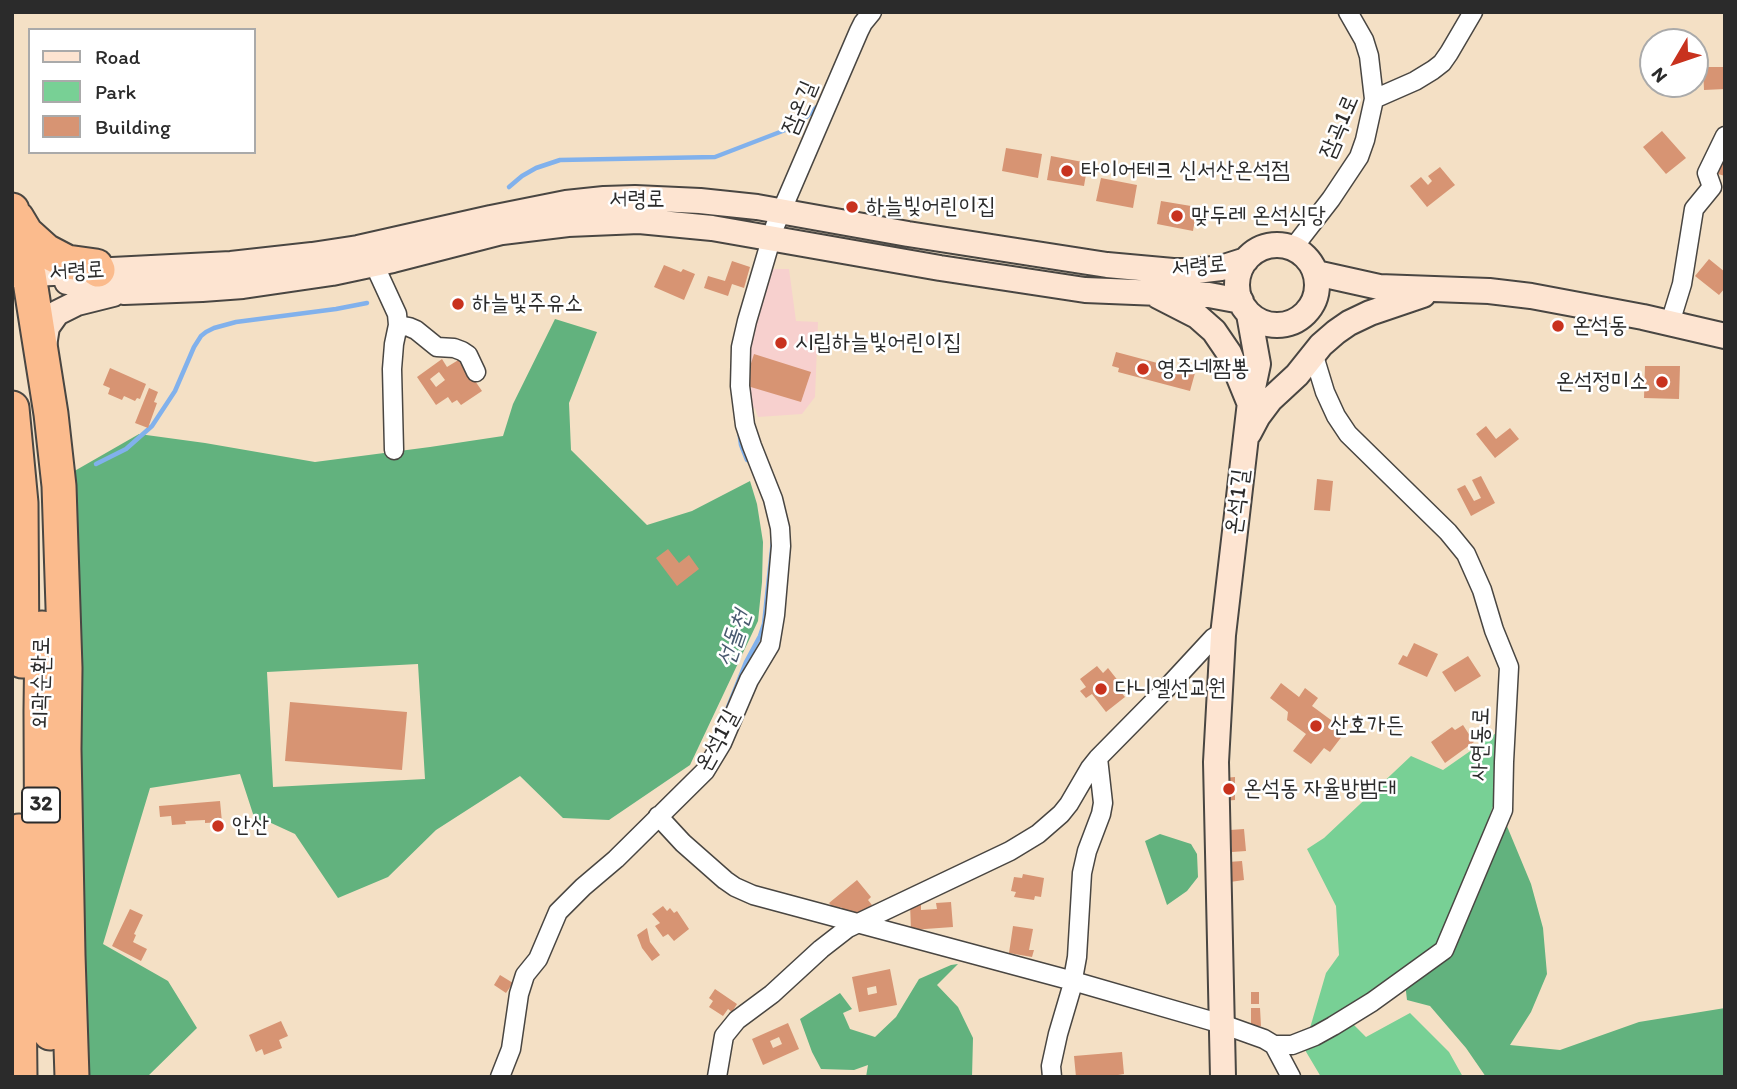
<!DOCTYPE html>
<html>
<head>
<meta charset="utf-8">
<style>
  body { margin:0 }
  #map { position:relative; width:1737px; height:1089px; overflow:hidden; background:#f4e0c5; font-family:Itim,sans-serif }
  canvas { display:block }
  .frame { position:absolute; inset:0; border:14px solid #2b2b2b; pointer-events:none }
  .legend { position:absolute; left:28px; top:28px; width:228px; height:126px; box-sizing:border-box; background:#fff; border:2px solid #aaa; margin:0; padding:9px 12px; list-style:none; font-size:21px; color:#2b2b2b }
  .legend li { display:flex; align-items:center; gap:14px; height:35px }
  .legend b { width:35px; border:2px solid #aaa }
  .north { position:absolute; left:1639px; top:28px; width:70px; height:70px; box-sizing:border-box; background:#fff; border:2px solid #aaa; border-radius:50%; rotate:231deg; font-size:19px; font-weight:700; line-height:28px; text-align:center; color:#2b2b2b }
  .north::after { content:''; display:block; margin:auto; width:24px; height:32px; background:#c8321e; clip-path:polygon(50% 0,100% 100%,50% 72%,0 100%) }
</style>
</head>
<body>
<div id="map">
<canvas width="1737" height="1089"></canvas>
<div class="frame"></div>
<ul class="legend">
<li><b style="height:9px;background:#fde4d1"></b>Road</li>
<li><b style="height:19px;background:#78d095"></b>Park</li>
<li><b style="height:19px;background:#d79473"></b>Building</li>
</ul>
<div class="north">N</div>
</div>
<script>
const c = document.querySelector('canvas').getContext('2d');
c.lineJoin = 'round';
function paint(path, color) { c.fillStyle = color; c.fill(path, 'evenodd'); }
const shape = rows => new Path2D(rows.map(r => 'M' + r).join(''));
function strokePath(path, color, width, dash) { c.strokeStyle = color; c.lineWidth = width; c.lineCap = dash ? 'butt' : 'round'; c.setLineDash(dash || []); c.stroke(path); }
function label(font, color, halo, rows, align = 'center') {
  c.font = font + ' Itim,"Poor Story",sans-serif'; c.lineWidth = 5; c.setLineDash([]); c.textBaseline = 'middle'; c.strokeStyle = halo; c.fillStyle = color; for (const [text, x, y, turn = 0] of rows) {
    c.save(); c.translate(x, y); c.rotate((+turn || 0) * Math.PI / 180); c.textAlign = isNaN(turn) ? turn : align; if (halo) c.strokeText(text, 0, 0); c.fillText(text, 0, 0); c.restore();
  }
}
paint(shape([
  [764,269,789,269,796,321,818,322,815,397,802,414,758,417,755,408,749,410,742,376]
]), '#f7d0ce');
paint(shape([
  [1499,731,1496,798,1445,938,1368,1000,1310,1028,1326,973,1339,955,1336,906,1307,849,1324,838,1411,756,1443,770],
  [1410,1013,1449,1052,1463,1077,1321,1077,1305,1050,1342,1025,1354,1025,1366,1037]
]), '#78d095');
paint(shape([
  [555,319,597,332,569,403,571,450,647,525,692,511,750,481,757,504,763,542,762,582,758,621,690,765,609,820,563,818,520,776,436,830,388,877,338,898,295,834,269,822,255,820,240,774,150,788,103,944,168,981,197,1028,147,1077,86,1077,71,473,139,434,205,443,315,462,430,447,503,436,513,404],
  [418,664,425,779,273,787,267,672],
  [1504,819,1531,884,1543,928,1547,974,1531,1012,1510,1045,1560,1050,1639,1022,1725,1008,1725,1077,1486,1077,1466,1048,1430,1006,1407,1000,1405,983,1446,959],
  [1160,834,1191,844,1197,854,1198,877,1187,891,1167,905,1145,841],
  [958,964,937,985,958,1007,973,1038,972,1077,866,1077,868,1065,854,1070,821,1069,812,1052,800,1019,840,993,852,1009,843,1013,850,1029,875,1037,896,1017,919,979,951,965]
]), '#62b27e');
strokePath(shape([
  [509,187,522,176,536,168,560,160,715,157,793,127,804,119,818,106],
  [739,430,741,445,747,460],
  [96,464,126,449,152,426,175,391,194,347,201,336,206,332,214,328,236,322,336,309,367,303],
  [726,712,746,662,760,636,764,624,773,540]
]), '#81b1ec', 4.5);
paint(shape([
  [1703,67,1725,67,1725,89,1704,90],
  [1662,131,1686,158,1666,174,1643,147],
  [1006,148,1042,154,1038,178,1002,171],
  [1724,155,1725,155,1725,176,1718,174],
  [1051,156,1088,163,1084,186,1047,180],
  [1440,167,1455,185,1427,207,1410,186,1421,177,1428,185,1432,181,1428,176],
  [1101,178,1137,185,1133,208,1096,201],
  [1161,201,1197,207,1193,231,1157,224],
  [1709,259,1725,272,1725,288,1719,295,1695,276],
  [732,261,750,267,744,288,732,284,728,296,704,288,708,276,725,281],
  [664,265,681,272,683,269,695,274,684,300,654,287],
  [1116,352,1195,373,1190,391,1118,372,1119,368,1112,366],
  [754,354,811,372,801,402,744,385],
  [442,359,447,367,460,359,482,391,461,405,457,400,452,403,448,397,436,405,417,377],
  [439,372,445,380,436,387,430,379],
  [1645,366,1680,366,1679,399,1644,398],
  [110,368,146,384,140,399,137,398,135,401,124,396,122,400,108,394,110,388,103,385],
  [149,388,158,392,154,402,157,403,148,428,135,423],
  [1486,426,1496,439,1510,428,1519,439,1495,458,1476,434],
  [1481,476,1495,503,1471,516,1457,489,1465,485,1474,501,1481,498,1472,480],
  [1317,479,1333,481,1330,511,1314,510],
  [668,549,679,563,689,555,699,569,677,586,656,558],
  [1414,643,1438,654,1427,677,1398,664,1403,655,1407,657],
  [1468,656,1481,676,1455,692,1442,672],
  [1097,666,1103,673,1108,668,1119,682,1115,685,1125,697,1106,712,1092,694,1086,698,1080,691,1086,687,1080,679],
  [1281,683,1299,697,1305,688,1318,698,1312,706,1346,731,1330,752,1324,748,1311,764,1293,751,1306,734,1287,720,1288,712,1270,698],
  [290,702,407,712,402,770,285,761],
  [1463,725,1474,742,1445,763,1431,742,1452,727,1455,730],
  [1235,777,1235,800,1223,801,1223,778],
  [220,801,222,822,205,823,205,820,185,821,186,824,172,825,171,816,160,817,159,806],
  [1244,829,1246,851,1232,852,1230,830],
  [1242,861,1244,880,1230,882,1228,862],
  [1023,874,1044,878,1041,897,1035,896,1034,900,1014,897,1016,892,1011,891,1014,877,1022,878],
  [857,880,871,897,868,900,872,905,855,918,847,916,841,907,836,911,829,903],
  [951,902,953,927,911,930,910,904,921,904,921,910,937,909,936,903],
  [663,906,667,911,670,908,674,913,677,911,689,929,674,941,668,934,663,937,655,926,660,923,652,914],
  [130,909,143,915,134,934,136,935,133,942,147,949,141,961,112,946],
  [1013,926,1033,929,1029,950,1034,950,1032,957,1009,953],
  [647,928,650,942,660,955,652,961,642,948,637,935],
  [890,969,897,1005,859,1012,852,977],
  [876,986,877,993,868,995,867,988],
  [500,975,513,983,506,993,494,985],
  [715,989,737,1004,732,1012,728,1009,723,1016,709,1007,713,1001,709,998],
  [1251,992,1259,992,1259,1004,1251,1004],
  [1251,1008,1260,1008,1261,1026,1251,1026],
  [281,1021,288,1036,279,1040,282,1048,264,1055,262,1049,256,1052,249,1035],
  [788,1023,799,1049,763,1065,752,1039],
  [779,1037,782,1044,773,1048,770,1041],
  [1122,1052,1124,1074,1118,1075,1118,1077,1076,1077,1074,1056]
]), '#d79473');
const street = shape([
  [1348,12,1364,40,1369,56,1374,99],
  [1293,248,1331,199,1359,157,1365,140,1374,99,1415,81,1433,70,1442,63,1449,53,1473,12],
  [374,264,397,314,398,325,394,344,392,369,394,450],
  [1670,323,1682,284,1694,209,1712,187,1707,173,1725,136],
  [398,325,409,327,416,330,437,347,454,348,462,351,468,355,476,372],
  [658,816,683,843,725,880,735,887,753,895,1073,981,1222,1024,1264,1039,1274,1045],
  [500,1077,511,1049,519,994,525,975,538,959,558,912,583,887,616,859,705,771,722,743,749,680,770,645,775,615,781,546,780,528,773,499,752,446,745,425,740,386,741,347,747,321,775,226,859,31,863,23,872,12],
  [717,1077,724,1036,737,1020,772,994,821,949,848,928,1010,851,1038,834,1061,814,1069,804,1090,768,1098,758,1163,692,1213,638,1218,635,1223,635],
  [1052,1077,1051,1066,1058,1034,1071,990,1077,957,1082,873,1087,851,1101,814,1103,803,1098,758],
  [1291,1077,1274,1045,1292,1045,1315,1036,1333,1026,1372,1002,1444,950,1503,810,1504,762,1509,667,1494,630,1482,590,1466,554,1448,532,1348,434,1336,416,1325,392,1314,356]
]);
const secondary = shape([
  '1237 285a40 40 0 1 1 80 0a40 40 0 1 1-80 0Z',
  [1316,273,1379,287,1489,291,1531,296,1643,317,1725,336],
  [13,275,231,264,312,255,358,248,491,218,566,203,604,199,635,198,700,201,757,207,908,234,1107,265,1173,271,1196,271,1221,268,1246,260],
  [67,282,124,292,202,289,243,286,332,273,393,260,502,232,568,224,639,221,712,228,940,268,1085,290,1209,295,1241,301],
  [1158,296,1197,316,1214,331,1229,353,1249,402],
  [44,346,47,327,57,313,77,303,113,294],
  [1249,433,1258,416,1270,400,1297,375,1321,345,1336,332,1349,323,1370,313,1423,295],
  [1223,1077,1216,762,1223,635,1250,402,1258,364,1249,314]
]);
const highway = shape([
  [12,210,29,275,51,414,59,486,65,668,64,749,68,955,72,1077],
  [17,218,26,233,46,251,67,262,96,266,98,270],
  [12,408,21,503,22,661],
  [42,628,41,711,42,946,50,1033],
  [19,831,18,894,20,1077]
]);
strokePath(street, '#494642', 21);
strokePath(secondary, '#494642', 28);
strokePath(highway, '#494642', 37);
strokePath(street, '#fff', 18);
strokePath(secondary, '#fde4d1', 24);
strokePath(highway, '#fbbb8d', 33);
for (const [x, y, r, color] of [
  [1067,171,7,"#c8321e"],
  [852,207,7,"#c8321e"],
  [1177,216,7,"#c8321e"],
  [458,304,7,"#c8321e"],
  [1558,326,7,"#c8321e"],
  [781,343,7,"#c8321e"],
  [1143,369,7,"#c8321e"],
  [1662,382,7,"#c8321e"],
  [1101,689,7,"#c8321e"],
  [1316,726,7,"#c8321e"],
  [1229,789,7,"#c8321e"],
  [218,826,7,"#c8321e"]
]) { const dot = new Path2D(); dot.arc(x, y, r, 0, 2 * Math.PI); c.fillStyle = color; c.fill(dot); strokePath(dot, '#fff', 2.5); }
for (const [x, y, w] of [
  [41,805,38]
]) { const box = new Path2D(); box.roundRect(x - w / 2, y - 17.5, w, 35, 5); c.fillStyle = '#fff'; c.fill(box); strokePath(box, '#2b2b2b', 2); }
label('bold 21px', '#2b2b2b', null, [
  ["32",41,805]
]);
label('23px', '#2b2b2b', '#fff', [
  ["잠온길",800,108,-67],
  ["잠곡1로",1340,127,-67],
  ["서령로",637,200],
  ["서령로",1199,267,-5],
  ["서령로",77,272,-3],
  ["온석1길",1238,502,-83],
  ["외곽순환로",42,683,-89],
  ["온석1길",718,741,-62],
  ["사연동로",1481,744,-88]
]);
label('23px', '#2b2b2b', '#fff', [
  ["타이어테크 신서산온석점",1081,171],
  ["하늘빛어린이집",866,207],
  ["맞두레 온석식당",1191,216],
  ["하늘빛주유소",472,304],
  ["온석동",1572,326],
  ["시립하늘빛어린이집",795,343],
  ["영주네짬뽕",1157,369],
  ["온석정미소",1648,382,"right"],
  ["다니엘선교원",1115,689],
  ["산호가든",1330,726],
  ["온석동 자율방범대",1243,789],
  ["안산",232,826]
], 'left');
label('italic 24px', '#495a6f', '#fff', [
  ["선돌천",735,639,-71]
]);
</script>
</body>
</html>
